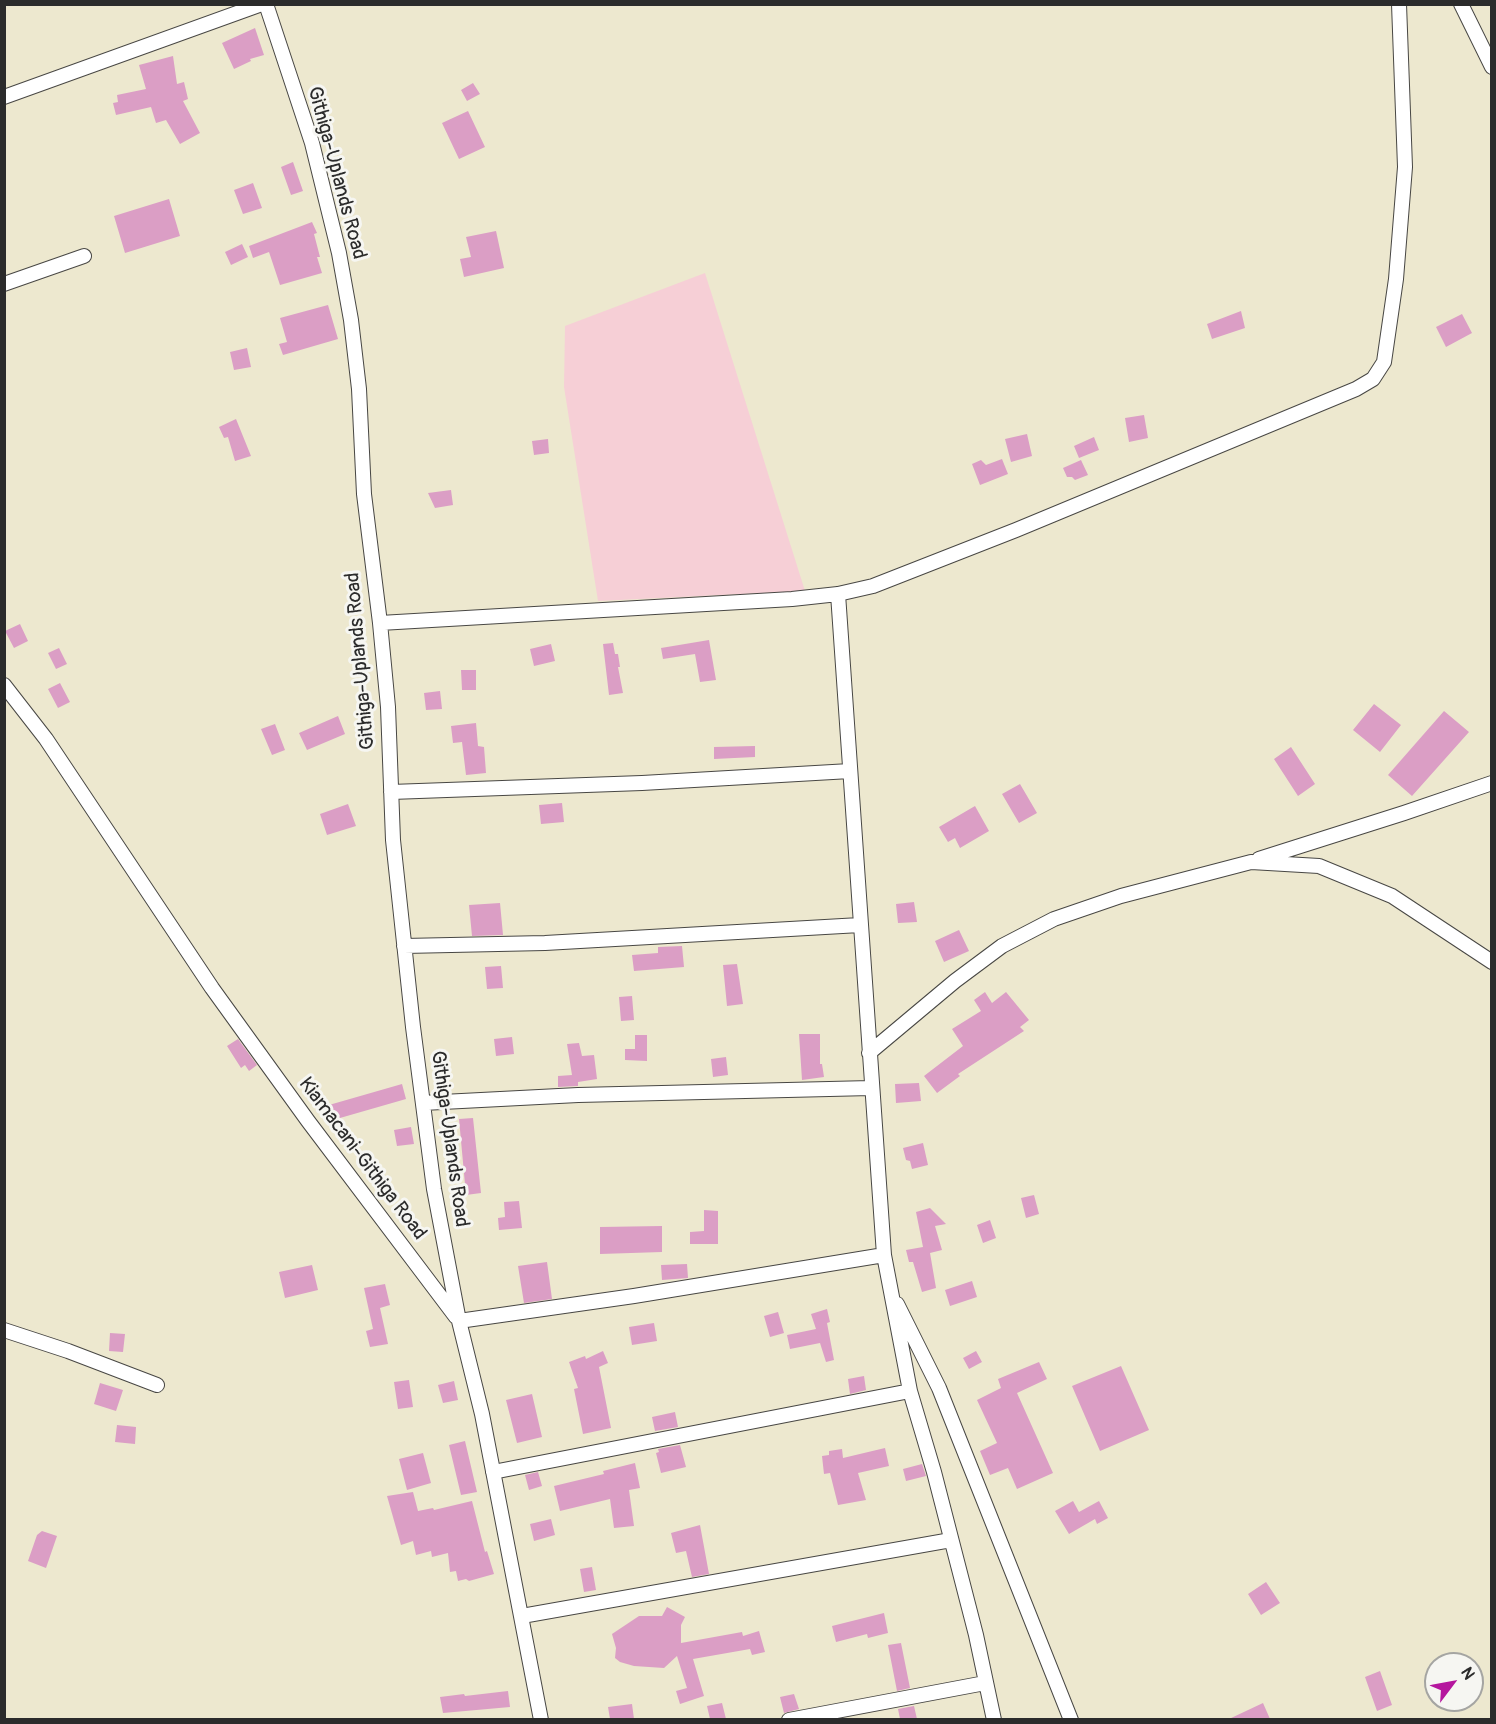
<!DOCTYPE html>
<html>
<head>
<meta charset="utf-8">
<style>
  body { margin:0 }
  #map { position:relative; width:1496px; height:1724px; overflow:hidden; background:#ede8cf; font-family:Pangolin,sans-serif }
  canvas { display:block }
  .frame { position:absolute; inset:0; border:6px solid #2b2b2b; pointer-events:none }
  .north { position:absolute; left:1424px; top:1652px; width:60px; height:60px; box-sizing:border-box; background:#f6f6f2; border:2px solid #a5a5a2; border-radius:50%; rotate:58deg; font-size:16px; font-weight:700; line-height:24px; text-align:center; color:#2b2b2b }
  .north::after { content:''; display:block; margin:auto; width:21px; height:27px; background:#b5179e; clip-path:polygon(50% 0,100% 100%,50% 72%,0 100%) }
</style>
</head>
<body>
<div id="map">
<canvas width="1496" height="1724"></canvas>
<div class="frame"></div>
<div class="north">N</div>
</div>
<script>
const c = document.querySelector('canvas').getContext('2d');
c.lineJoin = 'round';
function paint(path, color) { c.fillStyle = color; c.fill(path, 'evenodd'); }
const shape = rows => new Path2D(rows.map(r => 'M' + r).join(''));
function strokePath(path, color, width, dash) { c.strokeStyle = color; c.lineWidth = width; c.lineCap = dash ? 'butt' : 'round'; c.setLineDash(dash || []); c.stroke(path); }
function label(font, color, halo, rows, align = 'center') {
  c.font = font + ' Pangolin,sans-serif'; c.lineWidth = 6; c.setLineDash([]); c.textBaseline = 'middle'; c.strokeStyle = halo; c.fillStyle = color; for (const [text, x, y, turn = 0] of rows) {
    c.save(); c.translate(x, y); c.rotate((+turn || 0) * Math.PI / 180); c.textAlign = isNaN(turn) ? turn : align; if (halo) c.strokeText(text, 0, 0); c.fillText(text, 0, 0); c.restore();
  }
}
paint(shape([
  [705,273,805,591,598,601,564,387,565,326]
]), '#f6cfd6');
paint(shape([
  [255,28,264,55,250,59,251,61,234,69,222,43],
  [173,56,177,84,184,82,188,99,183,101,200,133,180,144,166,120,156,123,151,107,116,115,113,103,118,102,117,95,146,89,139,65],
  [473,83,480,94,467,101,461,90],
  [468,111,485,147,459,159,442,123],
  [293,162,303,191,291,195,281,167],
  [253,183,262,208,243,214,234,190],
  [169,199,180,236,125,253,114,216],
  [312,222,317,233,314,234,320,257,317,257,322,273,280,285,269,252,253,258,249,246],
  [496,231,504,268,464,277,460,259,471,257,466,237],
  [242,244,248,257,231,265,225,252],
  [328,305,338,339,283,355,279,344,287,342,280,318],
  [1241,311,1245,328,1212,339,1207,324],
  [1462,314,1472,333,1446,347,1436,327],
  [247,348,251,367,234,370,230,352],
  [1144,415,1148,438,1129,442,1125,418],
  [236,419,251,456,235,461,228,437,224,438,219,427],
  [1027,434,1032,456,1011,462,1005,439],
  [1094,437,1099,450,1079,458,1074,446],
  [548,439,549,453,534,455,532,441],
  [1002,459,1008,474,980,485,972,464,981,460,986,465],
  [1081,460,1088,475,1075,480,1072,477,1067,477,1063,468],
  [451,490,453,505,435,508,428,493],
  [20,624,28,641,14,648,5,631],
  [709,640,716,680,700,682,695,654,663,659,661,648],
  [613,643,615,654,618,654,620,667,618,667,623,693,609,695,603,644],
  [551,644,555,661,534,666,530,649],
  [59,648,67,664,56,669,48,653],
  [461,670,476,670,476,690,462,690],
  [60,683,70,702,58,708,48,689],
  [440,691,442,709,426,710,424,693],
  [1374,704,1401,725,1380,752,1353,730],
  [1444,711,1469,732,1412,796,1388,775],
  [338,716,345,734,307,750,299,733],
  [476,723,478,746,484,747,486,773,466,775,462,742,453,743,451,726],
  [275,724,285,750,272,755,261,729],
  [755,746,755,757,714,759,714,747],
  [1291,747,1315,784,1298,796,1274,759],
  [1020,784,1037,813,1019,823,1002,794],
  [562,803,564,822,541,824,539,805],
  [348,804,356,826,327,835,320,814],
  [975,806,989,831,960,848,955,838,948,842,939,827],
  [914,902,917,922,898,923,896,904],
  [500,903,503,935,472,936,469,905],
  [959,930,969,951,944,962,935,941],
  [682,946,684,967,634,971,632,955,658,953,658,947],
  [737,964,743,1004,727,1006,723,965],
  [501,966,503,988,487,989,485,967],
  [985,992,992,1003,1006,992,1029,1020,1020,1027,1024,1031,958,1074,960,1076,937,1093,924,1076,963,1046,952,1029,981,1011,974,1000],
  [632,996,634,1020,621,1021,619,997],
  [799,1034,820,1034,820,1064,822,1064,824,1077,802,1080],
  [635,1035,647,1035,647,1061,625,1060,625,1049,635,1049],
  [512,1037,514,1054,496,1056,494,1039],
  [238,1039,257,1065,249,1071,245,1065,241,1068,227,1046],
  [579,1043,582,1056,594,1055,597,1079,578,1082,578,1086,558,1087,558,1076,572,1075,567,1044],
  [726,1057,728,1075,713,1077,711,1059],
  [919,1083,921,1101,896,1103,895,1084],
  [402,1084,406,1099,333,1120,329,1105],
  [473,1118,481,1193,466,1195,459,1119],
  [411,1127,414,1144,397,1146,394,1130],
  [923,1143,928,1165,912,1169,910,1161,906,1160,903,1148],
  [1034,1195,1039,1214,1026,1218,1021,1198],
  [519,1201,522,1228,499,1230,498,1218,505,1217,504,1202],
  [930,1208,946,1224,935,1226,942,1250,930,1253,936,1288,922,1292,913,1262,909,1262,906,1250,923,1247,916,1212],
  [704,1210,718,1211,718,1244,690,1244,690,1232,704,1231],
  [990,1220,996,1238,983,1243,977,1225],
  [662,1226,662,1252,600,1254,600,1227],
  [547,1262,552,1299,524,1303,518,1266],
  [687,1264,688,1278,662,1280,661,1265],
  [312,1265,318,1290,285,1298,279,1272],
  [972,1281,977,1297,950,1306,945,1290],
  [385,1284,390,1305,380,1308,388,1344,370,1347,366,1331,373,1329,364,1288],
  [827,1309,830,1322,827,1323,834,1360,826,1362,820,1343,790,1349,787,1335,816,1329,811,1314],
  [778,1312,784,1333,770,1337,764,1316],
  [654,1323,657,1341,632,1345,629,1327],
  [110,1333,125,1334,123,1352,109,1351],
  [603,1351,608,1363,599,1367,611,1428,583,1434,574,1389,578,1388,569,1362,585,1356,586,1359],
  [976,1351,982,1362,969,1369,963,1358],
  [1039,1362,1047,1379,1017,1393,1053,1473,1017,1489,1008,1468,990,1475,980,1451,997,1443,977,1400,1001,1388,998,1379],
  [1121,1366,1149,1430,1100,1451,1072,1386],
  [864,1376,866,1390,850,1394,848,1379],
  [409,1380,413,1407,398,1409,394,1382],
  [454,1381,458,1400,443,1403,438,1385],
  [100,1383,123,1390,116,1411,94,1404],
  [532,1394,542,1437,517,1443,506,1400],
  [675,1412,678,1427,655,1431,652,1417],
  [117,1425,136,1427,135,1444,115,1442],
  [465,1441,477,1492,461,1495,449,1445],
  [680,1445,686,1467,661,1473,656,1453,659,1452,658,1449],
  [885,1448,889,1466,858,1473,866,1500,838,1505,830,1473,824,1474,822,1456,829,1455,829,1451,842,1449,843,1458],
  [423,1453,431,1483,407,1490,399,1459],
  [635,1463,640,1488,629,1490,634,1526,614,1528,610,1499,560,1511,554,1486,604,1474,603,1471],
  [922,1464,926,1476,906,1481,903,1469],
  [538,1472,542,1486,529,1490,525,1475],
  [413,1492,418,1511,433,1508,434,1510,472,1501,485,1552,487,1551,494,1574,469,1581,466,1579,458,1581,456,1571,450,1572,448,1553,432,1557,431,1551,416,1555,413,1541,401,1545,387,1496],
  [1073,1501,1079,1512,1099,1501,1108,1518,1097,1524,1095,1519,1069,1534,1055,1511],
  [551,1519,555,1535,534,1541,530,1524],
  [700,1525,709,1574,692,1577,686,1551,676,1553,671,1533],
  [42,1531,57,1536,46,1568,28,1561,37,1535],
  [592,1567,596,1590,584,1592,580,1569],
  [1266,1582,1280,1603,1261,1615,1248,1594],
  [667,1607,685,1617,681,1625,681,1643,742,1632,743,1636,759,1631,765,1652,752,1655,750,1649,693,1659,704,1696,680,1704,676,1691,687,1688,677,1656,664,1668,634,1666,620,1662,615,1658,616,1648,612,1634,639,1616,662,1616],
  [884,1613,888,1633,868,1638,867,1634,836,1642,832,1626],
  [901,1643,910,1688,897,1691,888,1645],
  [1380,1671,1392,1705,1377,1711,1365,1677],
  [508,1691,510,1707,443,1713,440,1697,464,1694,465,1696],
  [794,1694,799,1709,784,1713,780,1697],
  [722,1703,726,1719,710,1719,707,1706],
  [1263,1703,1270,1719,1229,1719],
  [632,1704,634,1719,610,1719,608,1707],
  [914,1706,917,1719,900,1719,898,1709]
]), '#db9ec5');
const street = shape([
  [266,4,312,143,339,253,351,320,359,389,364,494,380,623,388,707,393,840,413,1027,434,1189,459,1321,482,1414,541,1720],
  [1461,4,1492,67],
  [4,97,262,4],
  [4,284,84,256],
  [838,594,884,1255,910,1391,934,1472,976,1635,994,1720],
  [380,623,792,599,838,594,873,586,1016,530,1356,389,1373,379,1384,362,1396,279,1405,167,1399,4],
  [4,685,46,739,212,988,308,1121,456,1317],
  [391,792,642,783,850,771],
  [1259,859,1404,813,1492,783],
  [404,946,545,943,860,925],
  [869,1053,955,981,1002,946,1054,919,1121,896,1251,862,1319,866,1392,896,1492,962],
  [423,1103,578,1095,871,1088],
  [897,1304,939,1388,1071,1720],
  [459,1321,634,1296,884,1255],
  [4,1330,68,1351,157,1385],
  [493,1472,910,1391],
  [522,1616,951,1540],
  [789,1720,985,1683]
]);
strokePath(street, '#484744', 16);
strokePath(street, '#fff', 14);
label('20px', '#2b2b2b', '#f6f6f2', [
  ["Githiga-Uplands Road",336,173,75],
  ["Githiga-Uplands Road",361,661,-95],
  ["Githiga-Uplands Road",449,1139,82],
  ["Kiamacani-Githiga Road",362,1159,53]
]);
</script>
</body>
</html>
